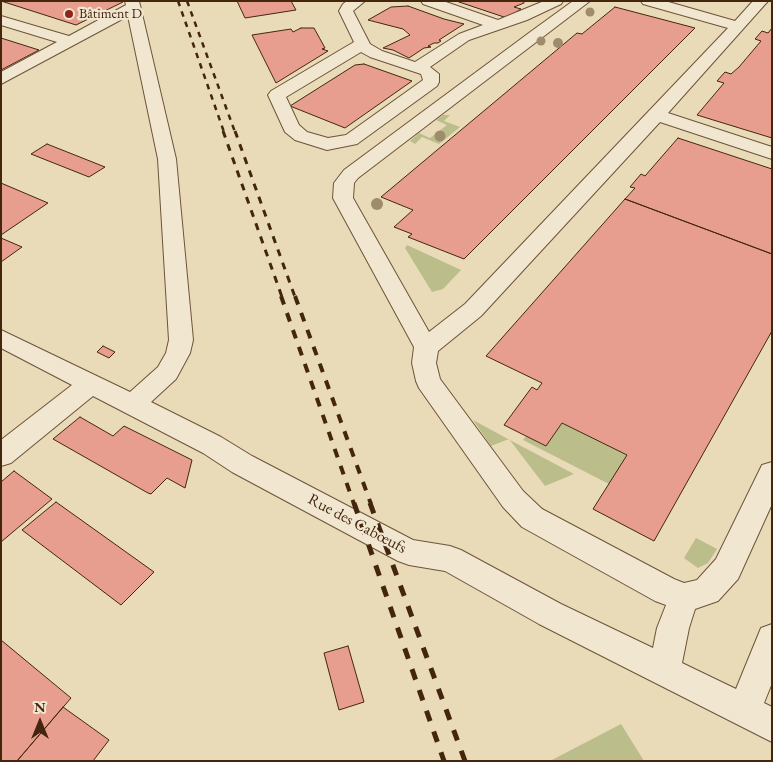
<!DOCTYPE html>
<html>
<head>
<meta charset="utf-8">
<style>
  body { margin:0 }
  #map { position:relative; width:773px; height:762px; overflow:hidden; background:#e9dab8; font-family:"EB Garamond",serif }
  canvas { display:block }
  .frame { position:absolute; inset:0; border:2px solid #44260f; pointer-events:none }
  .north { position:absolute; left:15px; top:697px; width:50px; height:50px; -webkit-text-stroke:4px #f1e7d1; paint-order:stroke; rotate:0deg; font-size:14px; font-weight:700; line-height:20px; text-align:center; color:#44260f }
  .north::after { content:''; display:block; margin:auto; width:18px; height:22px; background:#44260f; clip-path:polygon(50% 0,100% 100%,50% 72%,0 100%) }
</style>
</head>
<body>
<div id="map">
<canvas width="773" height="762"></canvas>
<div class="frame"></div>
<div class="north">N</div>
</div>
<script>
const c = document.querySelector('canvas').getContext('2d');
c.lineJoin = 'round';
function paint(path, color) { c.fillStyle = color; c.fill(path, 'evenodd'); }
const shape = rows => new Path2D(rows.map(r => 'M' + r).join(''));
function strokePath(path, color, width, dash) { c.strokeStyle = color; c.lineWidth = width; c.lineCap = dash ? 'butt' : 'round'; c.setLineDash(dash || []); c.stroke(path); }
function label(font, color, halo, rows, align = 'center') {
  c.font = font + ' "EB Garamond",serif'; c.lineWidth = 4.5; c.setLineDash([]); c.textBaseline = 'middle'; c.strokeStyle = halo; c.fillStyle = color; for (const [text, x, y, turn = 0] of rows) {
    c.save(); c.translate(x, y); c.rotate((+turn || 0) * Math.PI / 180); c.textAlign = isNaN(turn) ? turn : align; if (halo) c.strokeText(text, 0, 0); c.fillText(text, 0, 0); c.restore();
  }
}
paint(shape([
  [443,115,450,115,444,121,460,127,439,144,422,137,415,144,410,141,419,133,430,138,447,125,436,120],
  [407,245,461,270,443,289,432,292,405,248],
  [473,420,508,439,574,474,545,486,509,439,491,446],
  [562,423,627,455,609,484,523,440,526,436,546,446],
  [696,538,717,549,708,563,698,568,684,558],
  [621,724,644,761,550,761]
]), '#bbbe8b');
const building = shape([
  [1,1,123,1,123,2,76,25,1,1],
  [237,1,291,1,296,10,245,18,237,1],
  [456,1,524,1,524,3,514,7,521,9,507,18,456,1],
  [408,6,444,19,464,24,439,40,441,41,438,43,434,43,428,46,431,47,424,48,409,58,393,50,383,48,410,35,403,29,368,20,391,7,408,6],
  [615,7,695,28,464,259,408,237,412,234,394,227,413,210,381,197,577,33,582,34,615,7],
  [301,28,314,28,325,48,322,49,328,51,276,83,252,35,291,29,293,32,301,28],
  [772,28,772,138,697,115,724,83,717,81,725,72,731,74,739,67,761,41,755,39,762,31,768,33,772,28],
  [1,38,39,50,1,70,1,38],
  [364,64,412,81,345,128,290,106,355,65,364,64],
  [678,138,772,169,772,254,625,199,635,188,630,187,641,174,645,176,678,138],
  [47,144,105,167,89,177,31,154,47,144],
  [1,183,48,203,1,235,1,183],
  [625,199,772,254,772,331,654,541,593,509,627,455,562,423,546,446,504,425,532,387,537,390,542,383,486,356,625,199],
  [1,238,22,247,1,262,1,238],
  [103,346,115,352,109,358,97,352,103,346],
  [80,417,113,436,124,426,192,460,185,488,167,478,151,494,148,493,53,439,80,417],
  [14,471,52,499,1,542,1,482,14,471],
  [56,502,154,572,121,605,22,530,56,502],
  [1,640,71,698,17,761,1,761,1,640],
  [348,646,364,702,339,710,324,653,348,646],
  [63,707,109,740,93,761,17,761,63,707]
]);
paint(building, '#e79e8e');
strokePath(building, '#44260f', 1);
const minor = shape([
  [125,1,139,1,176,159,193,340,190,353,176,379,151,402,221,437,252,456,413,540,450,546,461,550,561,604,653,648,657,628,666,605,655,601,522,527,503,507,419,388,416,381,412,363,414,347,333,198,334,183,344,170,533,30,573,1,590,1,358,178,354,183,353,198,429,332,465,304,728,28,643,4,641,1,665,1,735,21,753,1,768,1,668,113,772,147,772,159,660,122,481,316,438,351,436,363,440,379,523,491,542,509,674,579,684,583,697,580,716,559,762,465,772,462,772,504,738,579,718,601,695,609,689,628,682,663,736,689,761,628,772,624,772,683,764,703,772,707,772,742,539,624,445,571,409,565,398,561,232,472,203,453,93,396,11,463,1,466,1,440,72,385,1,348,1,330,130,392,158,367,166,353,169,340,158,159,128,16,1,84,1,72,57,42,1,25,1,16,69,36,126,5,125,1],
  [347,1,365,1,353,11,370,44,382,51,415,62,459,34,483,25,423,4,421,1,443,1,498,20,544,1,563,1,561,4,527,20,469,40,430,67,439,74,439,82,437,86,357,144,327,150,295,140,285,132,268,95,271,91,354,42,339,11,343,4,347,1],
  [361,52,370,57,421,74,423,80,346,135,328,138,307,132,299,125,286,97,361,52]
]);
strokePath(minor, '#6d5339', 2);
paint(minor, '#f1e7d1');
strokePath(shape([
  [178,1,224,132],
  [187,1,235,132]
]), '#44260f', 2.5, [5.5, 5.5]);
strokePath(shape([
  [223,131,282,297],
  [235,131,295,297]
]), '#44260f', 3, [7, 7]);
strokePath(shape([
  [281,296,354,504],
  [295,296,371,504]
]), '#44260f', 4, [9, 9]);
strokePath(shape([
  [354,503,444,761],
  [370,503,465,761]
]), '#44260f', 5, [11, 11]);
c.fillStyle = '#9f8c6c';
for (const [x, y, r] of [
  [590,12,4.5],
  [541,41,4.5],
  [558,43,5],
  [440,136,5.5],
  [377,204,6]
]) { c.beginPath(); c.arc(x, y, r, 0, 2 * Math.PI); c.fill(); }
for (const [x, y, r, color] of [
  [69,14,5,"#8f2418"]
]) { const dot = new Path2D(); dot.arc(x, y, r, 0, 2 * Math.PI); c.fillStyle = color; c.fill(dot); strokePath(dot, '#f1e7d1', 2); }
label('14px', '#44260f', '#f1e7d1', [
  ["Bâtiment D",79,14]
], 'left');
label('16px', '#44260f', '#f1e7d1', [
  ["Rue des Cabœufs",357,524,28]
]);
</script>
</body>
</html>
